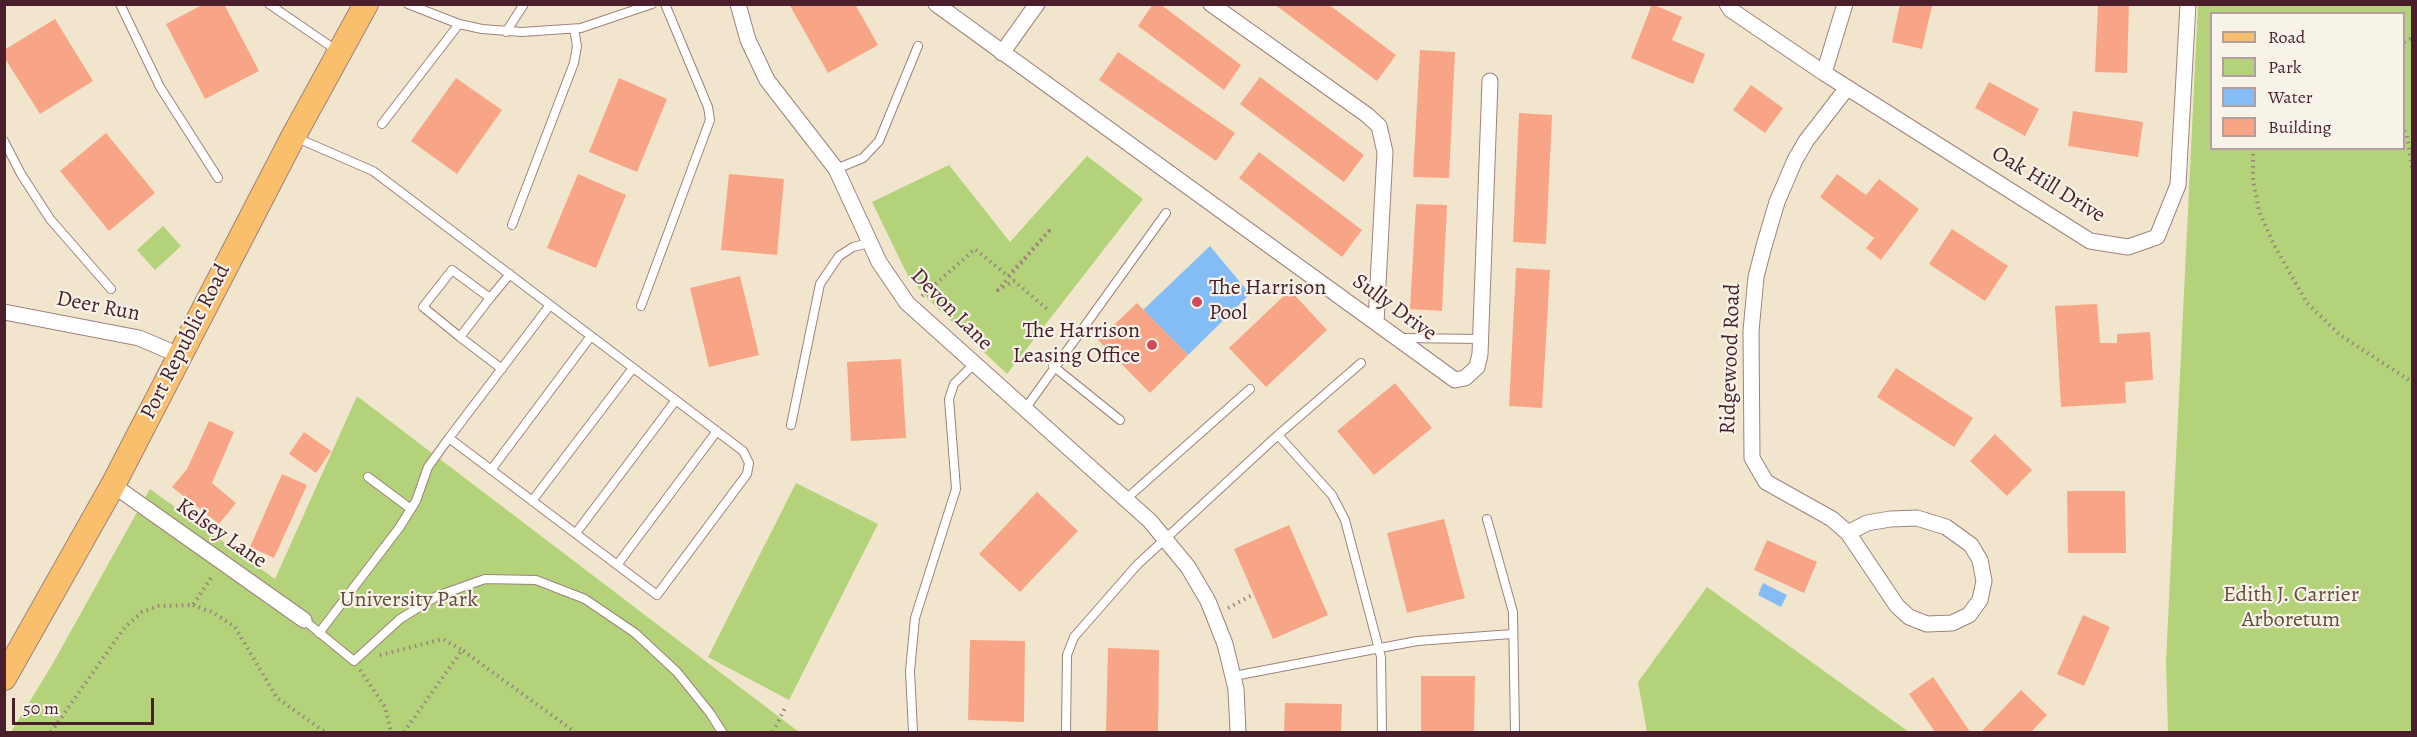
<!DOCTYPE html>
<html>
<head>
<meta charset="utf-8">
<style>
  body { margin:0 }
  #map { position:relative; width:2417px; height:737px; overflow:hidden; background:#f1e6cd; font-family:Alegreya,serif }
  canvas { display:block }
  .frame { position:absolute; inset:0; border:6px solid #4a1f2b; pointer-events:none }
  .legend { position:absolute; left:2210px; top:12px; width:195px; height:138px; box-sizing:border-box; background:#f7f3e8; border:2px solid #b29e9c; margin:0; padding:8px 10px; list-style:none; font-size:18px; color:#4a1f2b }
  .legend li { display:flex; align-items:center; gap:12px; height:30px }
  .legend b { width:30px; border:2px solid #b29e9c }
  .scale { position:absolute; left:12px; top:698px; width:142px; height:27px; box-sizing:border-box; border:3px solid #4a1f2b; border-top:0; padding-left:8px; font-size:18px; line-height:21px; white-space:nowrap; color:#4a1f2b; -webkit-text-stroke:4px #f7f3e8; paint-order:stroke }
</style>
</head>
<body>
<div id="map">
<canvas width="2417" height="737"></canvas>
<div class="frame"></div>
<ul class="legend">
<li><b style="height:8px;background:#f9bf6d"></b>Road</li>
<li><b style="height:16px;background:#b3d279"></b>Park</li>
<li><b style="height:16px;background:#84bdf5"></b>Water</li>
<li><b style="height:16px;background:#f8a587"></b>Building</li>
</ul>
<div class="scale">50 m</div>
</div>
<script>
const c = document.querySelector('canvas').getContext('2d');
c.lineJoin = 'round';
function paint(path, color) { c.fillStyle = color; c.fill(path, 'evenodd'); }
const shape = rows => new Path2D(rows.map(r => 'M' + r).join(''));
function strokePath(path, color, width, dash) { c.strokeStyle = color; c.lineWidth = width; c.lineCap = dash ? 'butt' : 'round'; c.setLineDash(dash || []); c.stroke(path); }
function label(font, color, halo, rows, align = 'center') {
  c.font = font + ' Alegreya,serif'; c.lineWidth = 4.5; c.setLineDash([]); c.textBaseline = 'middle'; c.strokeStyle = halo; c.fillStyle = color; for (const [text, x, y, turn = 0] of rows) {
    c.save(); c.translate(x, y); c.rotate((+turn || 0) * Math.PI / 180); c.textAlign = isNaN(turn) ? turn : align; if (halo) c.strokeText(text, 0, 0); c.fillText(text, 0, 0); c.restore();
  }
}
paint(shape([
  [2198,5,2412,5,2412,732,2168,732,2166,662],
  [2212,14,2404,14,2404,148,2212,148],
  [1087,156,1143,199,1007,374,928,299,908,276,872,202,949,165,1010,242],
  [163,226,181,246,155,270,137,250],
  [357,396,708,663,799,732,11,732,52,665,150,489,275,579],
  [796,483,878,524,789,700,708,657],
  [1707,587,1909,732,1647,732,1638,682]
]), '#b3d279');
paint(shape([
  [1210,246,1250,294,1188,355,1143,310],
  [1763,583,1787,595,1781,607,1758,595]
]), '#84bdf5');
paint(shape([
  [204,4,224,4,259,71,205,99,166,24],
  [789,4,855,4,878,45,828,73],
  [1153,4,1160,4,1241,65,1224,90,1138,26],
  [1274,4,1328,4,1396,55,1377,81],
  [1652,4,1682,17,1672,40,1705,54,1693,84,1631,58],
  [1900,4,1932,6,1922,49,1892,42],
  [2098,4,2129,4,2127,73,2095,72],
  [55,19,93,81,40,114,4,57,4,50],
  [1420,50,1455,52,1449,178,1413,177],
  [1118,52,1235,133,1216,161,1099,80],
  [1260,77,1364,155,1344,182,1240,104],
  [456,78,502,110,457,174,411,141],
  [619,78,667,99,637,172,589,152],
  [1989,82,2039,109,2025,136,1975,108],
  [1751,85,1783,108,1765,133,1733,110],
  [2073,111,2143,122,2138,157,2068,146],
  [1519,113,1552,115,1546,244,1513,242],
  [106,133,155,193,109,231,60,171],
  [1259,152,1362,230,1342,257,1239,178],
  [578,174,626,195,596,268,547,248],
  [729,174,784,179,777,255,721,250],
  [1837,174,1866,195,1879,179,1919,209,1881,260,1866,248,1874,238,1820,197],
  [1416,204,1447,205,1442,311,1410,309],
  [1952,229,2008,266,1985,301,1929,264],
  [1516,268,1550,270,1542,408,1509,406],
  [740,276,759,355,709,367,690,288],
  [1290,290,1327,330,1266,387,1229,348],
  [1137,303,1188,355,1150,393,1098,340],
  [2097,304,2100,343,2117,343,2117,334,2150,332,2153,380,2125,382,2126,403,2061,407,2055,306],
  [901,359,906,438,851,441,847,362],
  [1896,368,1973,418,1954,447,1877,397],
  [1395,383,1432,428,1374,475,1337,431],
  [209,421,234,432,212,483,236,503,219,524,172,487,187,469],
  [304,432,331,451,316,473,289,454],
  [1995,434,2032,470,2007,496,1970,461],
  [282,474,307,485,274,558,250,547],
  [2067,491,2125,491,2126,553,2068,553],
  [1037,492,1078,531,1020,592,979,554],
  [1444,519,1465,598,1407,613,1387,533],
  [1289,525,1328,615,1273,639,1234,549],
  [1767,540,1817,562,1804,593,1754,570],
  [2083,615,2110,627,2084,686,2057,674],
  [970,640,1025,641,1024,722,968,720],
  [1108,648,1159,650,1158,732,1106,732],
  [1421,676,1475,676,1474,732,1421,732],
  [1933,677,1970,732,1935,732,1909,694],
  [2021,690,2047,715,2031,732,1981,732],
  [1285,703,1342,704,1341,732,1284,732]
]), '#f8a587');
const service = shape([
  [120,4,160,87,218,178],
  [269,4,336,50],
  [408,4,459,24,482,29,522,32,581,28,652,4],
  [506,32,524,4],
  [382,124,459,24],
  [297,138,373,171,743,451,749,463,747,474,657,595,449,438,550,305],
  [4,141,21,174,50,219,111,289],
  [836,169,863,158,879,141,918,46],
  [512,225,574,63,577,46,574,29],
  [490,298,510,274],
  [641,306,710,120,708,107,665,4],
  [460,337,490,298,452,270,423,307,460,337,502,369],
  [1401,338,1481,339],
  [1053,366,1120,420],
  [1025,409,1166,213],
  [791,425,820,284,839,256,853,247,869,243],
  [1278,435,1332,495,1345,520,1381,657,1382,732],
  [491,470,591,336],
  [368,477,411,509],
  [1126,499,1250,389],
  [532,501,633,368],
  [1487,519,1513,612,1515,732],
  [576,533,676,400],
  [617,565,717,431],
  [304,620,354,661,400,619,437,596,485,579,536,580,585,599,635,633,677,672,710,713,722,732],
  [319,633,399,528,416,501,428,467,449,438],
  [1234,676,1417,641,1512,634],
  [913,732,910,671,915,618,956,489,949,399,954,384,973,365],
  [1066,732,1067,655,1074,637,1137,565,1278,435,1361,363]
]);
const minor = shape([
  [738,4,748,40,767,80,836,169,879,262,907,303,1150,521,1188,567,1208,601,1225,644,1236,689,1238,732],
  [936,4,1455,380,1465,378,1477,367,1480,354,1490,81],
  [1211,4,1367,115,1379,126,1385,152,1376,322],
  [1727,4,1731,10,1824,73,2090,241,2128,247,2157,237,2178,185,2188,4],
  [1002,53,1037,4],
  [1824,73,1845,4],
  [1847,88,1806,141,1795,160,1777,202,1764,246,1756,277,1751,331,1752,458,1766,482,1832,519,1848,533,1897,606,1909,617,1927,624,1952,623,1969,615,1980,600,1984,581,1980,560,1971,545,1946,527,1917,518,1890,519,1867,523,1848,533],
  [4,312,139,338,179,355],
  [113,485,304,620]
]);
const primary = shape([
  [4,678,113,485,293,137,366,4]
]);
strokePath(service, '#9e827c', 10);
strokePath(minor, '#9e827c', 17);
strokePath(primary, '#9e827c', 26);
strokePath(shape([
  [2404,42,2412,38],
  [2404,131,2407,135,2412,168],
  [2253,148,2253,180,2259,211,2274,245,2307,303,2340,335,2412,382],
  [922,296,975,249,1008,276,1049,231,998,290,1014,281,1048,310],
  [193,605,214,613,235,627,277,698,325,732],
  [1228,608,1254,594],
  [380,655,443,639,462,650],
  [360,670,385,707,391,732],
  [51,732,125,627,142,612,159,606,193,605,213,575],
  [404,732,462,650,575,732],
  [773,732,785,708]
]), '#9e827c', 4, [1.5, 4.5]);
strokePath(service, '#fff', 8);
strokePath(minor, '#fff', 15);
strokePath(primary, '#f9bf6d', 24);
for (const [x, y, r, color] of [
  [1197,302,6,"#d1495b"],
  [1152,345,6,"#d1495b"]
]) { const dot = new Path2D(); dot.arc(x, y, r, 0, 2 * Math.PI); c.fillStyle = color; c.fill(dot); strokePath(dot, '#f7f3e8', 2); }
label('22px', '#4a1f2b', '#f7f3e8', [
  ["Oak Hill Drive",2048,185,31],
  ["Deer Run",98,307,11],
  ["Sully Drive",1394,308,36],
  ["Devon Lane",951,310,45],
  ["Port Republic Road",186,342,-63],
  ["Ridgewood Road",1731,359,-88],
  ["Kelsey Lane",221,534,35]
]);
label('22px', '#4a1f2b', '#f7f3e8', [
  ["The Harrison",1209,289],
  ["Pool",1209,314],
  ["The Harrison",1140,332,"right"],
  ["Leasing Office",1140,357,"right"]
], 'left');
label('22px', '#644c3e', '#f7f3e8', [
  ["Edith J. Carrier",2291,596],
  ["Arboretum",2291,621],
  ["University Park",409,601]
]);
</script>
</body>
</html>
